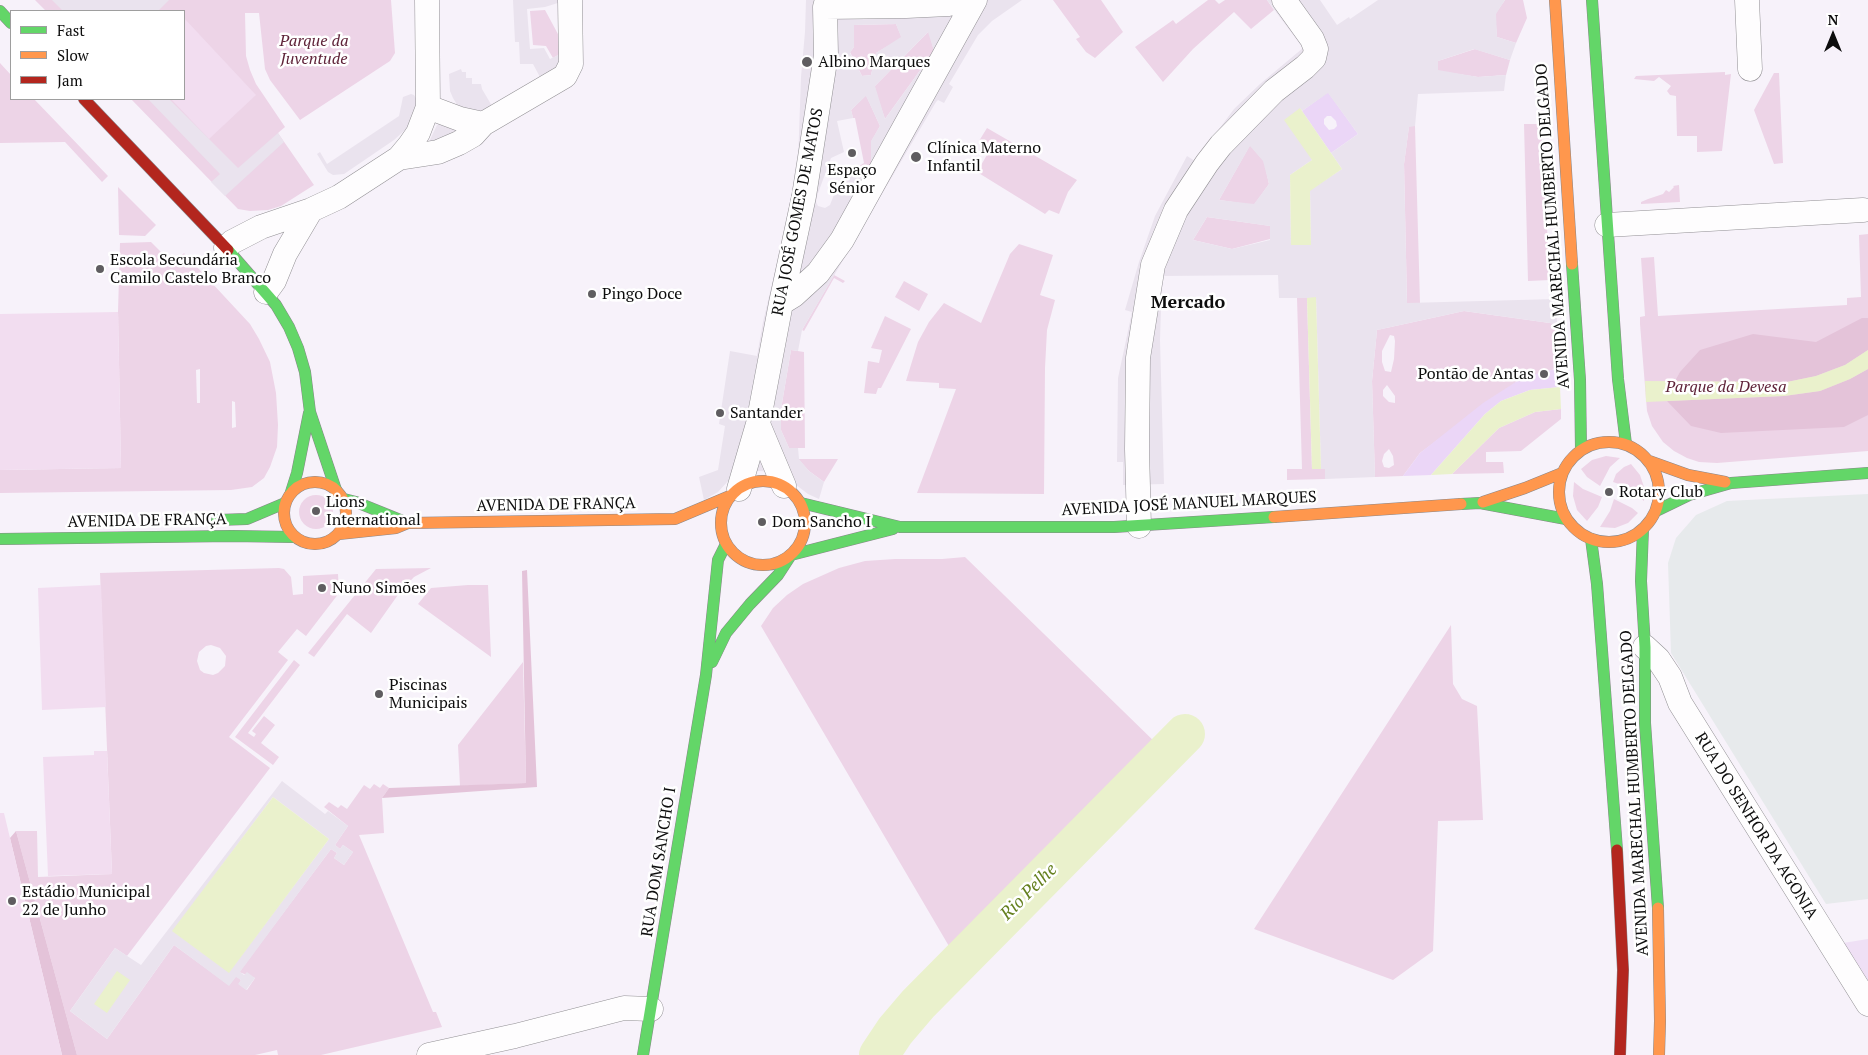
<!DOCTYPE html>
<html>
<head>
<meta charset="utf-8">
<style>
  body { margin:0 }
  #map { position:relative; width:1868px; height:1055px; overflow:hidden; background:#f7f2fa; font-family:"PT Serif",serif }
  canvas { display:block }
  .legend { position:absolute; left:10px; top:10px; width:175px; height:90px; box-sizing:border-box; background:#fff; border:1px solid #9e9e9e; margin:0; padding:6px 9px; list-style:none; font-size:15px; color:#0d0d0d }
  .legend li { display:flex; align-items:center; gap:10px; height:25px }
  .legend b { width:25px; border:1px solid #9e9e9e }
  .north { position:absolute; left:1808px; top:10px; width:50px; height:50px; -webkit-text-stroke:4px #fff; paint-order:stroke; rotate:0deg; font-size:14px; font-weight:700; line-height:20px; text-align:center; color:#0d0d0d }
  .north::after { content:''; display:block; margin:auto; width:18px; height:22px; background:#0d0d0d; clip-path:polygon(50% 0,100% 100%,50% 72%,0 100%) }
</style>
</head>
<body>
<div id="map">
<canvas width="1868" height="1055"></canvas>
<ul class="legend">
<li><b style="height:6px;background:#63d668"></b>Fast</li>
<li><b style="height:6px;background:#ff974d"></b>Slow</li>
<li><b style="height:6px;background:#b3261e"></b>Jam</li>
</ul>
<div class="north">N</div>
</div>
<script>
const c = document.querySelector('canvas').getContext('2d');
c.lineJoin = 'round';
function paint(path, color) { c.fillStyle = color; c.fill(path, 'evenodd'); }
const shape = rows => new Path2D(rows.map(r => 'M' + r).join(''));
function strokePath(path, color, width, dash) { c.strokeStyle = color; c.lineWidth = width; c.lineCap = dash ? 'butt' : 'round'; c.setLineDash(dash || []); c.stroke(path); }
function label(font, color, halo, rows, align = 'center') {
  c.font = font + ' "PT Serif",serif'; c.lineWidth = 5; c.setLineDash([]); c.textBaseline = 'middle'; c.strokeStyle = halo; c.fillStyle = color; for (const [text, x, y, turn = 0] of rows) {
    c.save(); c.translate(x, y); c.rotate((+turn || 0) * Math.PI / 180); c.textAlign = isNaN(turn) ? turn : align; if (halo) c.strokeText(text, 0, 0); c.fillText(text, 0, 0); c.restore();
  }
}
paint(shape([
  [1868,494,1868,899,1826,904,1671,653,1668,563,1676,538,1696,515,1727,501]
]), '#e7eaec');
paint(shape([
  [1868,939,1868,984,1843,943]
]), '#efe0f5');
paint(shape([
  [35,0,391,0,395,53,390,61,300,120,270,80,265,69,259,13,245,13,246,56,250,70,256,84,285,127,278,133,314,185,281,206,268,210,250,211,238,209,131,99,184,99,184,11,46,11],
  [1053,0,1101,0,1123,32,1095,58,1086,52,1076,39,1080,37],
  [1208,0,1215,0,1219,4,1225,0,1267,0,1274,10,1251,29,1234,12,1193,49,1163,82,1135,47,1173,20,1176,24],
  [1505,0,1523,0,1527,18,1516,43,1497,37,1495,14],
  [545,10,559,36,560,54,553,58,546,46,533,45,530,11],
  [896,24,902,38,876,53,871,75,862,76,850,52,854,47,854,25],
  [929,31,934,51,885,119,874,87],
  [1475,49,1510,60,1506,75,1478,77,1438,71,1438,61],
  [0,63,11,75,11,99,34,99,108,176,102,182,65,142,0,143],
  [1725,72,1725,75,1731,74,1722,151,1697,152,1697,136,1677,136,1676,96,1670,95,1667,91,1671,86,1659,77,1654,81,1634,79,1636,76],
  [1774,73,1779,73,1783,163,1774,164,1754,110],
  [866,95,880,126,871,142,871,172,845,191,837,187,846,174,864,163,855,118,853,118,851,110],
  [1524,124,1541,124,1550,280,1528,281],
  [1409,126,1415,126,1420,303,1407,303,1404,164],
  [987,128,1077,180,1068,192,1059,214,1049,210,1045,214,977,172,991,148,979,141],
  [1250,145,1264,161,1269,184,1254,205,1219,200],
  [1679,185,1680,202,1641,204,1641,202,1648,199,1663,194,1666,190,1669,192,1674,187,1673,186],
  [118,187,156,225,145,236,119,235],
  [1207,217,1271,226,1270,239,1232,249,1193,240],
  [1868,234,1868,451,1717,463,1699,462,1687,458,1674,451,1663,442,1652,426,1647,411,1640,324,1640,317,1645,316,1641,258,1654,257,1658,316,1847,305,1847,298,1861,297,1859,235],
  [151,242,173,264,184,253,250,324,259,339,270,362,276,393,278,425,277,447,270,467,264,478,252,487,231,490,0,493,0,470,121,468,118,312,120,243],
  [200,369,200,403,197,403,196,370],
  [232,401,235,402,236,427,232,428],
  [1019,244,1053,255,1040,295,1055,300,1047,330,1045,368,1044,494,917,493,956,389,939,388,939,383,906,381,918,342,929,322,944,303,981,323,1010,254],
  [834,275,845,281,843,283,834,278,804,331,802,330],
  [904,281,928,294,919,311,895,297],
  [1297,298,1307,298,1312,469,1325,469,1325,479,1287,480,1287,469,1302,469],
  [1464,311,1557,324,1559,368,1522,378,1420,453,1403,476,1375,477,1372,381,1377,330],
  [1390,335,1394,336,1395,341,1394,359,1391,372,1385,371,1382,362,1382,351],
  [1387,385,1395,396,1395,403,1389,402,1383,396,1383,390],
  [1389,449,1393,456,1394,465,1389,468,1384,467,1382,461,1384,454],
  [885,316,911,329,881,388,878,388,876,394,864,393,868,361,879,363,882,350,871,348],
  [791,350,804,352,805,448,789,448,781,430,781,409],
  [1561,409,1561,419,1521,451,1486,452,1486,462,1503,462,1504,473,1452,474,1499,428,1535,412],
  [1606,456,1620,458,1610,467,1600,486,1587,477,1581,469,1592,460],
  [798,459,838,459,824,482,809,471],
  [1631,464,1640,475,1644,487,1644,501,1625,486,1613,482,1616,474,1624,467],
  [1574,482,1583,489,1602,497,1598,507,1587,521,1577,510,1573,496],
  '299 512a17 17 0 1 1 34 0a17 17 0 1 1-34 0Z',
  [1614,499,1632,508,1638,513,1628,523,1615,528,1600,527,1610,511],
  [965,557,1160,747,953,953,761,626,773,608,787,595,803,584,839,568,865,561,895,559,942,559],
  [279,568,284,569,291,577,293,595,303,594,303,576,338,574,339,593,306,636,297,629,278,652,288,660,229,737,270,768,127,956,115,948,70,1011,107,1039,174,945,229,985,236,976,241,980,239,984,247,990,255,978,239,972,331,849,337,853,334,858,344,865,353,852,343,845,340,849,335,845,348,826,324,807,329,802,338,808,341,805,347,809,364,785,370,789,374,784,380,788,383,784,389,788,382,798,384,833,359,835,433,1012,436,1012,442,1027,321,1055,278,1055,277,1050,255,1055,77,1055,16,831,37,831,38,877,112,874,100,573],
  [211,645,220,648,226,656,225,666,218,673,213,675,204,673,200,670,197,661,199,652,206,646],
  [431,568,414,577,400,592,371,633,347,614,314,657,308,653,376,569],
  [468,585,488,585,491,657,418,604,431,588],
  [1451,625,1453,684,1462,699,1477,706,1483,820,1438,821,1433,951,1393,980,1254,929],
  [294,660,300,665,248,733,254,737,256,734,252,731,264,716,275,725,261,743,279,757,273,765,235,737],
  [523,662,526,783,460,786,458,745]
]), '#edd4e7');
paint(shape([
  [1862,318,1868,318,1868,350,1845,365,1816,376,1787,382,1675,381,1680,372,1700,350,1753,334,1816,342],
  [1868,369,1868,415,1844,427,1721,433,1691,426,1667,401,1784,396,1820,391,1850,379],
  [527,570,537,787,382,798,389,788,526,783,522,571],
  [16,831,77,1055,62,1055,10,838]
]), '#e4c3d9');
paint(shape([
  [1328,92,1358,134,1331,153,1302,111],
  [1327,116,1331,116,1336,121,1337,126,1334,129,1329,130,1324,124,1324,119],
  [1559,368,1560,387,1530,390,1501,401,1485,414,1431,475,1403,476,1420,453,1483,403,1522,378]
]), '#ebd6f7');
paint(shape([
  [184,18,256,95,209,139,171,99,184,99],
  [118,312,121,468,0,470,0,314],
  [101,585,106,707,42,710,38,588],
  [94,751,107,751,112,874,48,876,43,757,94,755],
  [0,813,4,813,62,1055,0,1055]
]), '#f2ddf0');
paint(shape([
  [52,0,169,0,158,11,63,11],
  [513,0,561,0,561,2,545,7,527,9,530,49,544,48,550,59,560,54,559,36,564,42,563,67,559,73,489,112,471,114,459,108,453,98,450,91,449,74,461,69,462,72,466,72,466,78,472,78,472,84,481,84,482,89,492,106,541,79,533,64,520,64,519,42,515,42],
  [806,0,1022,0,992,21,978,35,949,84,953,87,944,103,938,100,936,102,802,330,798,351,791,350,781,409,781,430,789,448,798,448,799,459,809,471,824,482,819,499,808,494,787,478,774,472,759,471,743,473,729,480,718,492,704,500,699,477,718,470,725,426,719,424,730,351,757,356,763,322,782,242,798,162,801,77,805,32],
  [896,24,901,37,876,53,871,75,862,76,850,53,854,47,854,25],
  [928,32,934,51,885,119,875,86],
  [866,96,880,126,871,141,871,172,848,177,844,191,837,187,830,205,825,208,818,206,816,202,817,196,831,158,844,152,837,121,853,118,851,110],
  [1267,0,1320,0,1337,25,1349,17,1350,19,1378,0,1505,0,1496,14,1497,37,1516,43,1510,60,1474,49,1438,61,1438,70,1478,77,1506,75,1504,91,1418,94,1415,126,1409,127,1404,164,1407,303,1556,299,1557,324,1464,311,1377,330,1372,381,1375,477,1325,479,1325,469,1321,469,1316,298,1279,298,1278,275,1162,276,1160,340,1164,484,1123,485,1123,462,1117,462,1118,378,1132,312,1125,310,1139,262,1155,216,1187,156,1195,161,1234,109,1260,84,1303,48],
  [1328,93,1358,134,1331,153,1342,169,1310,190,1311,245,1291,245,1290,175,1312,160,1300,108,1302,111],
  [1250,146,1263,161,1269,184,1254,204,1219,200],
  [1207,217,1270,226,1270,240,1232,249,1193,240],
  [411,94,414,95,417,100,415,111,407,128,394,140,344,174,333,175,328,172,317,154,320,152,327,164,399,116,403,97],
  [148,99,169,99,238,168,278,133,284,142,225,196,211,182,220,174],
  [440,123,459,130,428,144,437,125],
  [282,781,325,814,328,811,348,826,335,845,340,849,343,845,353,852,344,865,334,858,337,853,331,849,240,972,244,975,247,972,255,978,246,990,238,984,241,980,236,977,229,986,174,945,107,1039,70,1011,115,948,141,965],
  [273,797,329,839,229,972,173,931]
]), '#eae3ee');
paint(shape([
  [1300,108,1342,169,1310,191,1311,245,1291,245,1290,175,1312,160,1284,120],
  [1316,297,1321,469,1312,469,1307,298],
  [1868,350,1868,369,1850,379,1820,391,1784,396,1646,402,1645,381,1787,382,1816,376,1845,365],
  [1560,387,1561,409,1535,412,1499,428,1452,474,1431,475,1485,414,1501,401,1530,390],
  [273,797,329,839,229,973,172,931],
  [117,971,130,980,107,1013,94,1004]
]), '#eaf1cc');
strokePath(shape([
  [879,1055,895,1031,918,1004,1185,734]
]), '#eaf1cc', 40);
const street = shape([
  [1747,0,1750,69],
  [825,7,906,6,948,4,965,0],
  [428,107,460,119,483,124],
  [399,158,438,152,459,143,473,135,483,124,565,76,571,64,570,0],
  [1607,225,1863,210],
  [226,248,232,242,261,227,311,210,339,197,399,158,409,146,418,133,428,107,427,0],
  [266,292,274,281,285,254,311,210],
  [781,303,794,295,818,273,842,240,975,0],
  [758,424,784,486],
  [739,489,758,424,781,303,804,196,826,55,825,7,827,0],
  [1139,526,1137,449,1138,358,1153,265,1176,210,1207,163,1221,145,1274,91,1305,67,1314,58,1316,49,1312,39,1284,0],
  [1645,647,1658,659,1670,677,1680,703,1868,1004],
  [429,1055,515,1036,624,1008,651,1009]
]);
const fast = shape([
  [1592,0,1618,379,1626,444],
  [0,11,11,23],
  [228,250,276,305,289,327,298,348,305,372,310,412,336,490],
  [1572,264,1580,380,1581,450],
  [291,492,297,473,309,413],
  [344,499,356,502,408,523],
  [801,503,900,527,1114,527,1274,517],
  [1461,504,1480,503,1566,519],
  [1656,511,1689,495,1731,483,1868,473],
  [217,520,247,519,285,503],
  [1643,529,1641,581,1645,647,1645,723,1658,908],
  [0,539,232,536,294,537],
  [1591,539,1597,584,1617,850],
  [791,555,893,529],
  [712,662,726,633,750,604,778,575,791,555],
  [643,1055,706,675,718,560,726,544]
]);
const slow = shape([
  [1555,0,1572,264],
  '1559 492a50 50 0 1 1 100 0a50 50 0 1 1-100 0Z',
  [1649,461,1688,475,1725,482],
  '721 523a42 42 0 1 1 84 0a42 42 0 1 1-84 0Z',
  '284 513a31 31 0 1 1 62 0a31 31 0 1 1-62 0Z',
  [1483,502,1525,488,1562,473],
  [1274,517,1461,504],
  [339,534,396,528,408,523,675,519,732,495],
  [1658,908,1660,1021,1659,1055]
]);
const jam = shape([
  [84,99,228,250],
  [1617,850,1623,970,1620,1055]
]);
strokePath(street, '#929094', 25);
strokePath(fast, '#89878a', 12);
strokePath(slow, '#89878a', 12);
strokePath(jam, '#89878a', 12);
strokePath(street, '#fefdfe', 24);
strokePath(fast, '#63d668', 11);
strokePath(slow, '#ff974d', 11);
strokePath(jam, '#b3261e', 11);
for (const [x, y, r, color] of [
  [807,62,6,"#5f5d60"],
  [852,153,5,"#5f5d60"],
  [916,157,6,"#5f5d60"],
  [100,269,5,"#5f5d60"],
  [592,294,5,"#5f5d60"],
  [1544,374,5,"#5f5d60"],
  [720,413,5,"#5f5d60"],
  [1609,492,5,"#5f5d60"],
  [316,511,5,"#5f5d60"],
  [762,522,5,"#5f5d60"],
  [322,588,5,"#5f5d60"],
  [379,694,5,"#5f5d60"],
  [12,901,5,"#5f5d60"]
]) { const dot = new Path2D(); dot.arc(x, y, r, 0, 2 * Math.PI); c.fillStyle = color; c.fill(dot); strokePath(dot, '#fff', 2); }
label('italic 16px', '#5f2339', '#fff', [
  ["Parque da",314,41],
  ["Juventude",314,59],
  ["Parque da Devesa",1726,387]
]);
label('16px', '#0d0d0d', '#fff', [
  ["Albino Marques",818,62],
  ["Clínica Materno",927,148],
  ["Infantil",927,166],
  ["Espaço",852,170,"center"],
  ["Sénior",852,188,"center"],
  ["Escola Secundária",110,260],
  ["Camilo Castelo Branco",110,278],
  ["Pingo Doce",602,294],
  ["Pontão de Antas",1534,374,"right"],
  ["Santander",730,413],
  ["Rotary Club",1619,492],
  ["Lions",326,502],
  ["International",326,520],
  ["Dom Sancho I",772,522],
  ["Nuno Simões",332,588],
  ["Piscinas",389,685],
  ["Municipais",389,703],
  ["Estádio Municipal",22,892],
  ["22 de Junho",22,910]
], 'left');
label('16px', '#0d0d0d', '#fff', [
  ["RUA JOSÉ GOMES DE MATOS",798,212,-79],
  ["AVENIDA MARECHAL HUMBERTO DELGADO",1553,226,-94],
  ["AVENIDA JOSÉ MANUEL MARQUES",1189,504,-3],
  ["AVENIDA DE FRANÇA",556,505,-1],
  ["AVENIDA DE FRANÇA",147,521,-1],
  ["AVENIDA MARECHAL HUMBERTO DELGADO",1635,793,-93],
  ["RUA DO SENHOR DA AGONIA",1756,826,58],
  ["RUA DOM SANCHO I",659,862,-81]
]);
label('bold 18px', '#0d0d0d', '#fff', [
  ["Mercado",1188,303]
]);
label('italic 18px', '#65801f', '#fff', [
  ["Rio Pelhe",1029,892,-45]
]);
</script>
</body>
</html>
